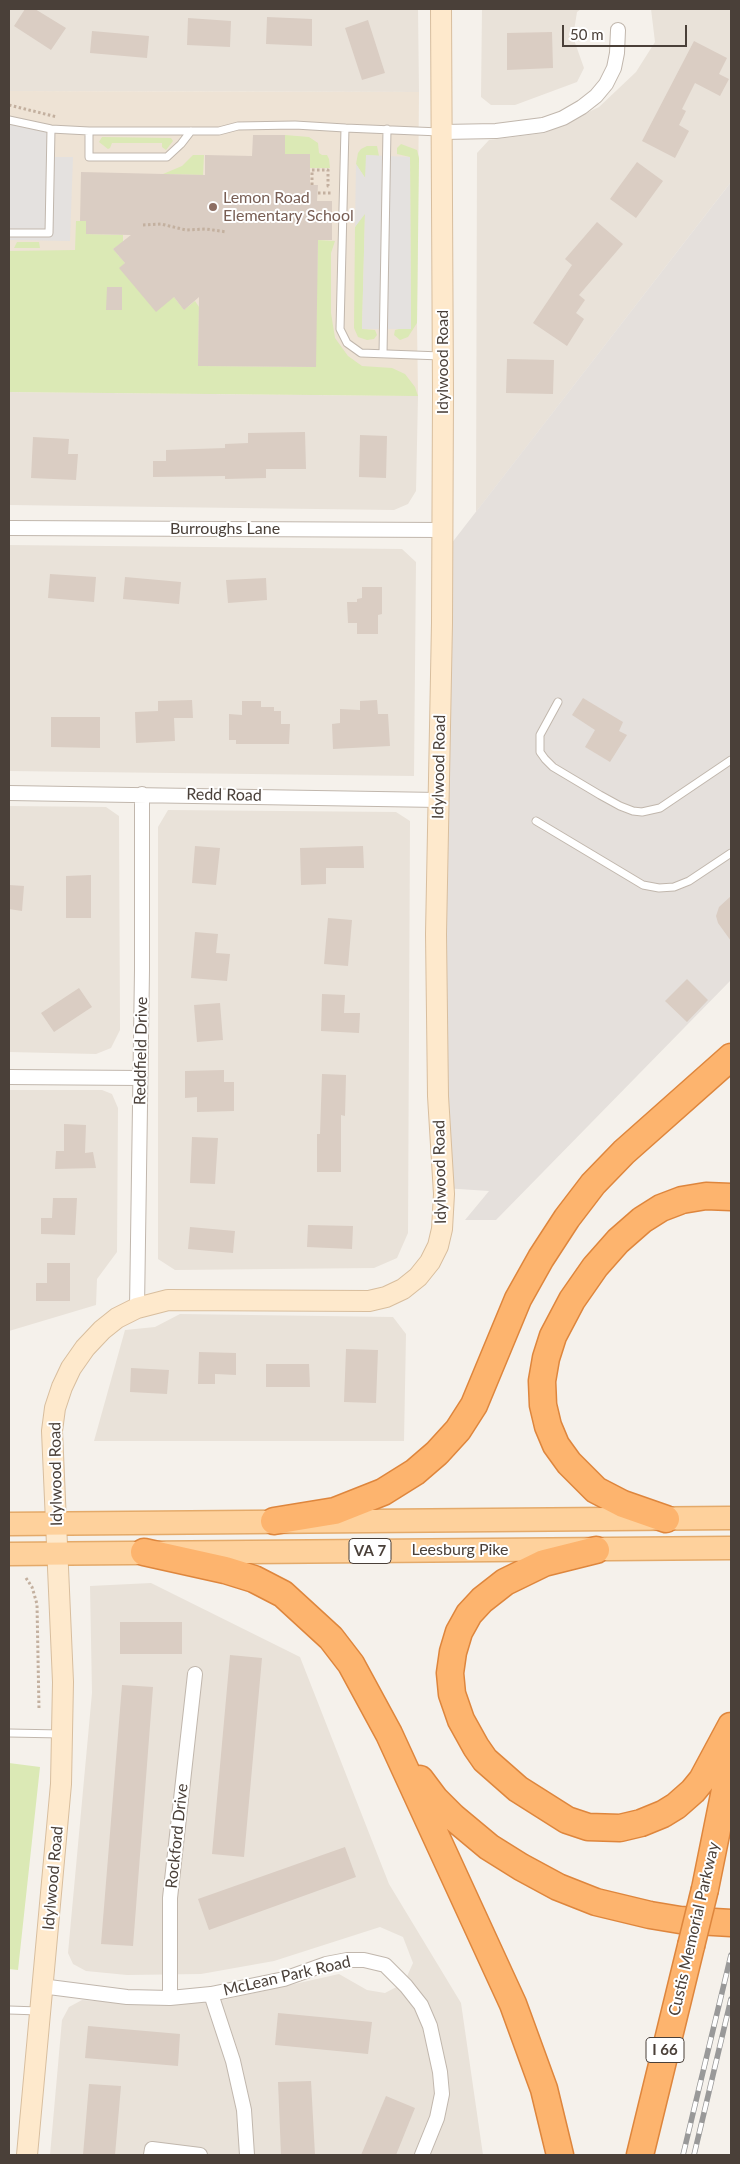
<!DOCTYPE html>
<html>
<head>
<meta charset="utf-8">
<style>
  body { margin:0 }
  #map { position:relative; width:740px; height:2164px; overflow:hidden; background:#f5f1eb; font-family:Lato,sans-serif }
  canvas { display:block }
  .frame { position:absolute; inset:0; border:10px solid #4a4039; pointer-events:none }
  .scale { position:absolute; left:562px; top:25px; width:125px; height:22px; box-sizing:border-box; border:2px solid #4a4039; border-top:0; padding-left:6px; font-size:15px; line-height:18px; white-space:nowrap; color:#4a4039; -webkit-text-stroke:4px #fff; paint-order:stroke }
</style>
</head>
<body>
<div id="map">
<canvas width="740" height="2164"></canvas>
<div class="frame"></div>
<div class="scale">50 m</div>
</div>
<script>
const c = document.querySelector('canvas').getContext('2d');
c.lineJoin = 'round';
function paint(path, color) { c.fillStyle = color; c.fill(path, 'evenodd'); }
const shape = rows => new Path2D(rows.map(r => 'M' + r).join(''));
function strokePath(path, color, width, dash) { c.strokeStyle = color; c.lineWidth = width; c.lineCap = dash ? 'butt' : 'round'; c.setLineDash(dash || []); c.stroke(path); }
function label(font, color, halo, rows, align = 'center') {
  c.font = font + ' Lato,sans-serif'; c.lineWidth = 4; c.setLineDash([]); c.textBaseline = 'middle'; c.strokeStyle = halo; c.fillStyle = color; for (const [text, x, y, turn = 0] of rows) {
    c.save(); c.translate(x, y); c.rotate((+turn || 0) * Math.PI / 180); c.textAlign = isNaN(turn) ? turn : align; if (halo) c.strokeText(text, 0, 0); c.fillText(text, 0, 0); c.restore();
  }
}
paint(shape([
  [9,9,418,9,419,92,9,91],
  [482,9,581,9,577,12,573,37,584,68,577,82,515,105,491,105,481,97],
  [651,9,731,9,731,182,476,512,477,153,489,140,545,133,599,107,636,72,655,42],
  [9,392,418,396,416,491,408,504,394,510,9,505],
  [9,545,402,549,416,562,414,776,9,771],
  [9,806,106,807,119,816,120,1030,111,1048,96,1054,9,1052],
  [168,810,396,812,410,821,408,1233,397,1258,374,1268,175,1270,158,1259,158,827],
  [9,1090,102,1090,112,1094,118,1108,117,1252,97,1279,96,1305,9,1331],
  [180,1314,393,1317,406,1334,404,1441,94,1441,125,1330,155,1327],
  [151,1583,300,1657,389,1884,461,2003,483,2155,50,2155,62,2020,69,2007,82,2000,156,2004,223,2000,339,1974,367,1990,385,1993,404,1983,413,1963,403,1937,380,1927,274,1961,201,1974,127,1975,86,1971,73,1964,68,1953,92,1693,90,1586]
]), '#e9e2d9');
paint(shape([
  [731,182,731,980,496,1220,465,1220,489,1191,443,1188,451,544]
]), '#e5e0dc');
paint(shape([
  [9,91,419,92,417,323,418,396,9,392]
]), '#eee3d5');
paint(shape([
  [285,135,309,137,318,143,319,153,322,155,327,155,329,159,330,168,310,168,310,154,290,154,285,157],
  [102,137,171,138,173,141,166,150,162,147,162,143,112,143,110,148,108,149,99,142],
  [401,144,417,150,419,158,417,323,408,337,400,340,394,335,395,330,411,326,410,157,397,154,397,148],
  [367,146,377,146,379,156,366,155,366,179,356,164,358,153,361,149],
  [193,155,204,155,203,175,163,174,182,166],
  [365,212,362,329,375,330,377,335,374,339,367,340,358,337,354,328,355,227],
  [76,221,86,221,86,234,123,235,123,242,113,249,125,263,120,268,174,297,184,310,195,301,199,307,198,366,315,367,318,240,335,241,331,253,331,313,335,338,348,356,362,366,392,368,405,374,415,387,418,396,9,392,9,251,75,250],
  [17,242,39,242,40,248,14,248],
  [9,1763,40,1767,18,1970,9,1969]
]), '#dbe9b5');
paint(shape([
  [9,120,51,129,50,157,73,157,70,241,9,240],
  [366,155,410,157,411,329,362,329,365,214,355,227,356,164,365,178]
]), '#e4e1df');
paint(shape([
  [25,9,35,9,66,28,51,50,14,26],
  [267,17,312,19,312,46,266,44],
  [188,18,231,21,230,47,187,45],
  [368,20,385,73,362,80,345,28],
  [92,31,149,36,147,58,90,53],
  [552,32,553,68,507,70,507,33],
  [694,41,727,58,719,74,729,79,720,96,695,83,682,109,686,111,679,125,689,131,675,158,642,141],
  [253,135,285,135,285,154,310,154,310,185,318,185,317,201,332,201,332,240,318,240,316,367,198,366,199,297,184,310,174,297,156,312,119,268,125,263,113,249,131,235,86,234,86,221,80,221,81,172,205,175,205,155,252,156],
  [637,162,663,181,636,218,610,199],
  [597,222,623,244,579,295,585,300,576,313,584,319,567,346,533,323,572,265,565,259],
  [107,287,122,287,122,310,106,310],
  [507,359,554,360,553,394,506,393],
  [305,432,306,469,266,469,266,478,225,479,225,476,153,477,153,461,166,461,166,450,225,448,225,444,248,443,248,433],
  [360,435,387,436,386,478,359,477],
  [33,437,69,439,68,454,78,454,76,480,31,478],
  [50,574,96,577,94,602,48,598],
  [125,577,181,582,179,604,123,599],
  [266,578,267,600,228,603,226,580],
  [362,587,382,587,382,614,378,615,378,634,357,634,357,623,348,623,347,602,357,602,357,599,362,598],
  [583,698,623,722,619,731,627,735,610,762,585,747,595,730,572,715],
  [192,700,193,718,174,718,175,741,136,743,135,712,158,711,158,701],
  [377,700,378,714,388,714,390,746,333,749,332,724,340,723,340,709,360,710,360,701],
  [242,701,261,701,261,707,274,707,274,711,281,711,281,724,290,724,289,744,236,744,236,740,229,740,229,714,242,715],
  [51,717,100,717,100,748,51,747],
  [195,846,220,848,216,885,192,883],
  [363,846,364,868,326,868,326,884,301,885,300,848],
  [91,875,91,918,66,918,66,876],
  [9,885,24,886,22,911,9,909],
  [731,896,731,941,718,923,716,916,719,907],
  [328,918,352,920,348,966,324,964],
  [195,932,218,934,216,953,230,954,227,981,191,978],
  [687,979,708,1000,687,1022,665,1001],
  [79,988,92,1007,54,1032,41,1013],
  [322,994,345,995,344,1013,360,1013,359,1033,321,1031],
  [220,1003,223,1040,197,1042,194,1005],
  [224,1070,224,1082,234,1082,234,1111,197,1112,197,1097,185,1098,185,1071],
  [322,1074,346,1075,345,1116,341,1115,341,1172,317,1172,317,1134,320,1134],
  [64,1124,86,1125,85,1153,93,1152,96,1168,55,1169,56,1151,64,1151],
  [192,1137,218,1138,215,1184,190,1183],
  [53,1198,77,1198,75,1235,41,1234,41,1218,52,1218],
  [308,1225,353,1226,352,1249,307,1247],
  [190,1227,235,1231,233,1253,188,1249],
  [47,1263,70,1263,70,1301,36,1301,36,1283,47,1283],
  [346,1349,378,1350,376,1403,344,1402],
  [199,1352,236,1353,236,1375,215,1374,215,1384,198,1384],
  [266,1364,309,1364,310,1387,266,1387],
  [131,1368,169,1370,167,1394,130,1392],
  [120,1622,182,1622,182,1654,120,1654],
  [230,1655,262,1658,244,1857,212,1854],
  [122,1685,153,1687,133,1946,101,1944],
  [345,1847,356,1877,209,1930,198,1899],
  [278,2013,372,2022,368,2054,275,2045],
  [88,2026,180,2034,178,2066,85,2058],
  [311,2081,315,2155,281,2155,278,2082],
  [89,2084,121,2086,115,2155,83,2155],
  [386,2096,415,2108,396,2155,361,2155]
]), '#dacdc3');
const service = shape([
  [9,120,51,129,89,131,219,131,238,126,295,125,345,128],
  [89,131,89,157,167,157,181,144,191,131],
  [440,132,345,128,340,329,347,343,361,353,441,356],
  [9,233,49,233,51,129],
  [383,354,387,129],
  [558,702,540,735,540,752,545,759,553,767,600,795,620,806,633,811,642,812,660,808,731,760],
  [536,821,628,876,643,885,659,888,674,887,689,881,731,853],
  [9,1733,61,1734],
  [9,2010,39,2011]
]);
const minor = shape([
  [443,132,496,131,543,125,563,118,582,107,596,96,606,84,614,68,617,53,618,30],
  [9,528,442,530],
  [9,793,439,800],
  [9,1077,140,1078],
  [137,1308,142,970,142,794],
  [41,1986,127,1997,170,1998,211,1994,284,1979,326,1964,347,1960,364,1960,385,1965,406,1986,421,2005,430,2026,440,2072,442,2094,437,2118,422,2155],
  [211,1994,233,2061,244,2110,247,2155],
  [170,1998,170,1898,195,1674],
  [151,2155,152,2149,200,2155]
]);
const secondary = shape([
  [27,2155,61,1784,63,1682,52,1431,55,1408,62,1387,71,1368,85,1348,102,1330,117,1318,137,1308,168,1300,369,1301,386,1297,403,1289,418,1277,430,1262,438,1246,442,1229,444,1194,438,1096,436,934,442,623,443,396,441,9]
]);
const primary = shape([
  [9,1524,731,1518],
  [9,1554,731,1548]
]);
const motorway = shape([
  [666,1519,623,1504,596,1490,569,1463,556,1445,548,1426,543,1405,542,1381,546,1358,553,1336,572,1300,595,1267,618,1241,642,1220,661,1208,682,1200,706,1196,731,1197],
  [274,1521,335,1511,383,1492,415,1472,437,1453,458,1430,474,1405,518,1299,541,1258,567,1218,593,1184,624,1152,731,1057],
  [596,1550,544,1563,505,1582,482,1600,469,1614,459,1632,453,1652,450,1673,452,1694,461,1720,476,1747,485,1760,518,1789,567,1820,588,1827,620,1828,641,1823,663,1814,676,1806,693,1791,702,1780,731,1726],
  [144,1552,225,1570,254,1579,283,1594,331,1638,351,1664,389,1734,513,2004,544,2089,560,2155],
  [420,1779,435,1799,453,1817,489,1847,521,1867,558,1887,596,1902,650,1915,680,1920,731,1923],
  [705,1889,731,1760],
  [640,2155,691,1946]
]);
strokePath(service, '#c1b7ad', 9);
strokePath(minor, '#c1b7ad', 16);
strokePath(secondary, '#d8be9e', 22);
strokePath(primary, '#e4aa6a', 25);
strokePath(motorway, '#de863d', 29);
strokePath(shape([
  [9,105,57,117],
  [312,185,312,170,328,170,328,186,331,186],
  [318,193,333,193],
  [143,225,161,224,186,230,206,229,227,232],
  [26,1578,32,1587,37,1604,39,1710]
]), '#c3b09f', 3, [2.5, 2.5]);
strokePath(service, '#fff', 7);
strokePath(minor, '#fff', 14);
strokePath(secondary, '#fee9cc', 20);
strokePath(primary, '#fed19c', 22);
strokePath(motorway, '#fdb46e', 26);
const rail = shape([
  [683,2155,731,1955],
  [694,2155,731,1999]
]);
strokePath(rail, '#999', 5.5);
strokePath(rail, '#fff', 4, [11]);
const motorwayBridge = shape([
  [691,1946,705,1889]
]);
strokePath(motorwayBridge, '#de863d', 29, []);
strokePath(motorwayBridge, '#fdb46e', 26);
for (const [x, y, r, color] of [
  [213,207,5,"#8d6e63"]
]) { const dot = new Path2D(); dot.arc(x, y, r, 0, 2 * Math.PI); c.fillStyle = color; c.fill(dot); strokePath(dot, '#fff', 2); }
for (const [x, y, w] of [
  [370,1551,42],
  [665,2050,38]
]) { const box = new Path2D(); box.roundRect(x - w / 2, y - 12.5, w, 25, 4); c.fillStyle = '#fff'; c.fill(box); strokePath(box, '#4a4039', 1); }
label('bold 15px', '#4a4039', null, [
  ["VA 7",370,1551],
  ["I 66",665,2050]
]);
label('16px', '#785e54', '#fff', [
  ["Lemon Road",223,198],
  ["Elementary School",223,216]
], 'left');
label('16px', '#4a4039', '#fff', [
  ["Idylwood Road",443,362,-90],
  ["Burroughs Lane",225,529],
  ["Idylwood Road",439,767,-89],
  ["Redd Road",224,795,1],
  ["Reddfield Drive",141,1051,-89],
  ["Idylwood Road",440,1172,-91],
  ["Idylwood Road",56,1474,-91],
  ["Leesburg Pike",460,1550],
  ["Rockford Drive",177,1836,-84],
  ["Idylwood Road",53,1878,-85],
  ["Custis Memorial Parkway",694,1929,-77],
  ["McLean Park Road",287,1976,-13]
]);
</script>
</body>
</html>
